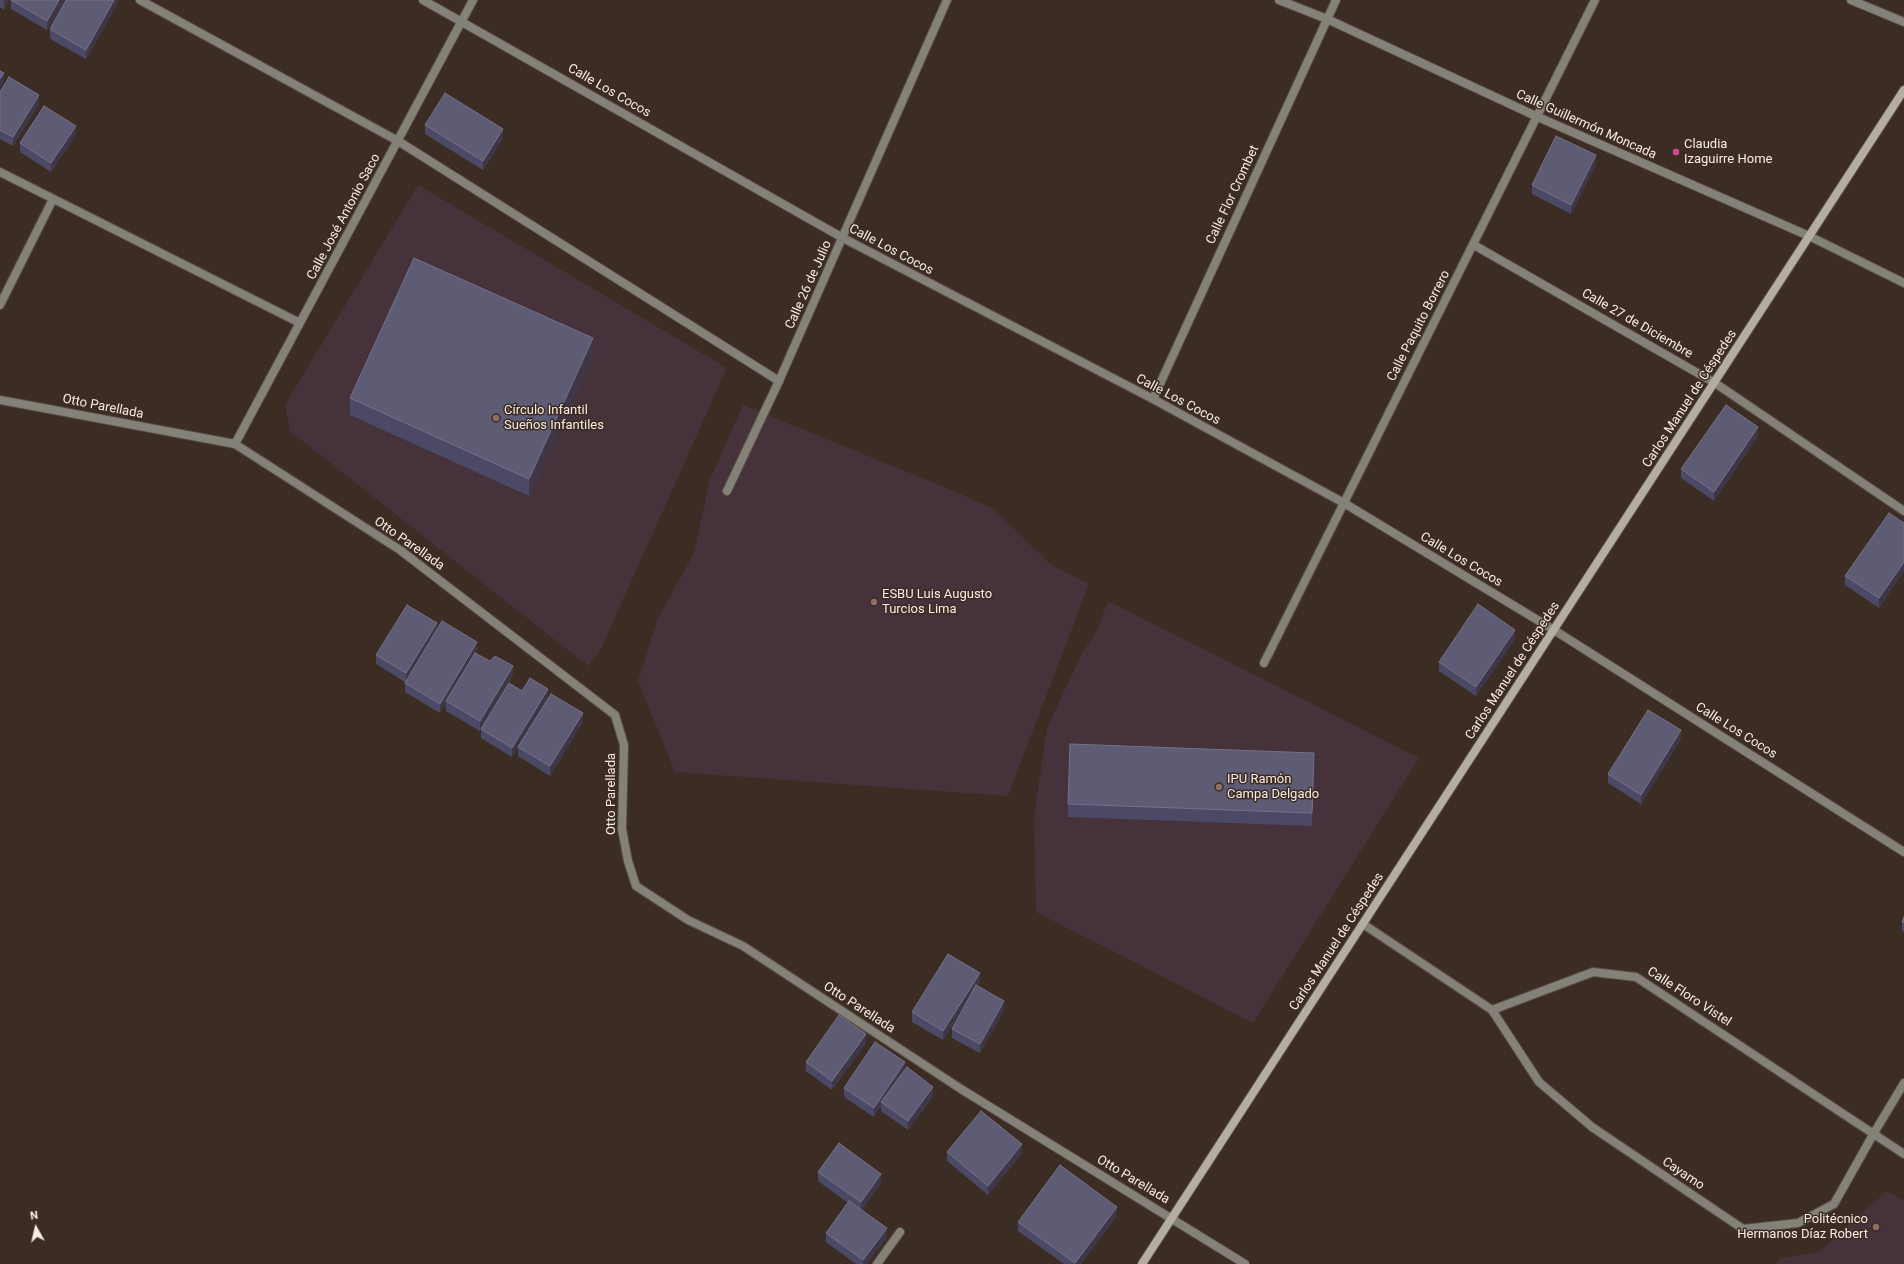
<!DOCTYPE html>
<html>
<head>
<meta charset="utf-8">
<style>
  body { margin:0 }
  #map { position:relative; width:1904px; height:1264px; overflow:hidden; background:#3c2d24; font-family:Roboto,sans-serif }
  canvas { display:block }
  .north { position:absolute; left:16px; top:1208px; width:40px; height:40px; -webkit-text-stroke:3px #3c2d24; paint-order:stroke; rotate:352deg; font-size:11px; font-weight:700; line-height:16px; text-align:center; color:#f6ebe5 }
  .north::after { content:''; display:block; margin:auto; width:14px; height:18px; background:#f6ebe5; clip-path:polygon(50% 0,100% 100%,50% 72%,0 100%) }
</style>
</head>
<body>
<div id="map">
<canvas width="1904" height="1264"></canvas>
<div class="north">N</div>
</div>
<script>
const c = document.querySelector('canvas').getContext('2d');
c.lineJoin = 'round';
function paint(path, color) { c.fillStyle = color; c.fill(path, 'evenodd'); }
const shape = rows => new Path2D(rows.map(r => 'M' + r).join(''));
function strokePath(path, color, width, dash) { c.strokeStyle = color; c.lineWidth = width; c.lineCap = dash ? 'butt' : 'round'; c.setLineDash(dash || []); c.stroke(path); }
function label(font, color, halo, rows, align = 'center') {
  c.font = font + ' Roboto,sans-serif'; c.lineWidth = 3; c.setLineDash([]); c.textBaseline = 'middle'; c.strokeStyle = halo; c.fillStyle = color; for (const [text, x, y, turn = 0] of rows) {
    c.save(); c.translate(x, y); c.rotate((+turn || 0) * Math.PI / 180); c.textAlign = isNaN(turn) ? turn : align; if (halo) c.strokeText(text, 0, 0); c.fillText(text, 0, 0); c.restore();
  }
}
paint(shape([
  [418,185,727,368,601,649,588,666,290,431,285,405],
  [743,405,954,491,994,509,1051,565,1089,584,1008,796,675,772,638,681,657,620,694,553,710,479],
  [1108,601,1419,758,1253,1023,1036,912,1034,816,1047,728,1081,655,1097,630],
  [1887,1191,1904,1201,1904,1264,1777,1264,1780,1258,1819,1252]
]), '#45323a');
const lane = shape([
  [140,0,398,141,779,381],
  [877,1264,900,1232]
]);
const street = shape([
  [423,0,843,238,1153,399,1344,503,1554,630,1904,852],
  [1279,0,1327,19,1538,117,1809,236,1904,283],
  [1851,0,1904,22],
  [0,172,300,323],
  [1474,245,1715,383,1904,511],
  [0,305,53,199],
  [1153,399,1336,0],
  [0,400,235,444,400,550,615,715,624,745,622,829,628,861,636,886,688,920,743,946,961,1089,1245,1264],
  [235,444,473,0],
  [727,491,779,381,947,0],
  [1264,663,1595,0],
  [1363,924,1492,1010,1593,972,1636,977,1904,1154],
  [1492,1010,1539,1082,1592,1127,1743,1229,1798,1223,1834,1204,1874,1133,1904,1083]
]);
const secondary = shape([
  [1142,1264,1904,90]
]);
strokePath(lane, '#5a4b43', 10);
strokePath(street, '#5a4b43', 10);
strokePath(secondary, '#5a4b43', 10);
strokePath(lane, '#848179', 8);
strokePath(street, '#848179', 8);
strokePath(secondary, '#b3aea1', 8);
paint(shape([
  [0,0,9,0,4,10,0,7],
  [11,0,64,0,47,30,11,9],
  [118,0,118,3,86,59,50,39,50,29],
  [0,92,39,104,13,146,0,139],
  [425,125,503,138,483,170,425,134],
  [76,135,51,172,20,152,20,143],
  [1596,164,1571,214,1532,194,1532,185],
  [593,355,529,496,350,415,350,398],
  [1758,436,1714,501,1681,478,1681,469],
  [1904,523,1904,571,1879,608,1845,585,1845,576],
  [437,629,477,651,476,653,513,675,480,731,446,711,446,702,440,713,405,692,405,682,376,664,376,655],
  [1515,639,1476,696,1439,671,1439,662],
  [522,691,548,698,583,722,550,776,518,756,518,748,512,757,481,738,481,729],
  [1681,739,1641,804,1608,783,1608,774],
  [1314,766,1312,826,1068,817,1068,804],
  [1904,917,1904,932,1902,931,1902,922],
  [980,982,977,986,1004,1010,980,1053,952,1038,952,1029,966,1003,943,1040,912,1022,912,1012],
  [866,1043,832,1090,806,1071,806,1062],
  [905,1070,933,1096,908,1130,881,1111,881,1106,874,1117,844,1097,844,1088],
  [947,1152,1022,1153,988,1195,947,1161],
  [818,1172,881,1183,862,1210,887,1237,867,1264,856,1264,826,1242,826,1233,848,1203,818,1181],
  [1117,1216,1081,1264,1064,1264,1018,1231,1018,1222]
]), '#4c4967');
paint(shape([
  [4,0,9,0,4,10],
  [59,0,64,0,47,30,47,21],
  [114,0,118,0,118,3,86,59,86,50],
  [4,73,4,82,0,88,0,79],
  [39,95,39,104,13,146,13,137],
  [76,126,76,135,51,172,51,163],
  [503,129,503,138,483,170,483,161],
  [1596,155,1596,164,1571,214,1571,205],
  [593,338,593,355,529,496,529,479],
  [1758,427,1758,436,1714,501,1714,492],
  [1904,562,1904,571,1879,608,1879,598],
  [437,623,437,632,406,682,406,673],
  [1515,630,1515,639,1476,696,1476,687],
  [477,642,477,651,440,713,440,704],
  [513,666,513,675,480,731,480,721],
  [548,689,548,698,518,747,518,748,512,757,512,748],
  [583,713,583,722,550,776,550,766],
  [1681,730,1681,739,1641,804,1641,795],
  [1314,753,1314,766,1312,826,1312,813],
  [980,973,980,982,943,1040,943,1031],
  [1004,1001,1004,1010,980,1053,980,1044],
  [866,1034,866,1043,832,1090,832,1081],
  [905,1062,905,1072,881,1102,881,1106,874,1117,874,1108],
  [933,1087,933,1096,908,1130,908,1121],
  [1022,1144,1022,1153,988,1195,988,1186],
  [881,1174,881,1183,861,1212,861,1202],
  [1117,1207,1117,1216,1081,1264,1075,1264],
  [887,1228,887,1237,867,1264,863,1264,863,1260]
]), '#3e3747');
const building = shape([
  [11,0,59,0,47,21,11,0],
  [66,0,114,0,86,50,50,29,66,0],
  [0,71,4,73,0,79,0,71],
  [9,77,39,95,13,137,0,130,0,92,9,77],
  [445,93,503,129,483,161,425,125,445,93],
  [44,106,76,126,51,163,20,143,44,106],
  [1556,136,1596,155,1571,205,1532,185,1556,136],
  [414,258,593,338,529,479,350,398,414,258],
  [1726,405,1758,427,1714,492,1681,469,1726,405],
  [1889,513,1904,523,1904,562,1879,598,1845,576,1889,513],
  [1478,604,1515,630,1476,687,1439,662,1478,604],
  [407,605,437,623,406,673,376,655,407,605],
  [442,621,477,642,440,704,405,683,442,621],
  [475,653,490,661,495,656,513,666,480,721,446,701,475,653],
  [530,678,548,689,512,748,481,729,509,683,522,691,530,678],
  [551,694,583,713,550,766,518,747,551,694],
  [1648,710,1681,730,1641,795,1608,774,1648,710],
  [1070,744,1314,753,1312,813,1068,804,1070,744],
  [1904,917,1904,923,1902,922,1904,917],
  [948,954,980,973,943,1031,912,1012,948,954],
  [976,985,1004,1001,980,1044,952,1029,976,985],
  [839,1015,866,1034,832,1081,806,1062,839,1015],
  [875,1042,905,1062,874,1108,844,1088,875,1042],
  [907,1067,933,1087,908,1121,881,1102,907,1067],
  [981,1111,1022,1144,988,1186,947,1152,981,1111],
  [839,1143,881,1174,861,1202,818,1172,839,1143],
  [1060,1165,1117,1207,1075,1263,1018,1222,1060,1165],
  [849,1201,887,1228,863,1260,826,1233,849,1201]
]);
paint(building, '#5e5b75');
strokePath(building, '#767186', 1);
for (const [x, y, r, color] of [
  [1676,152,4,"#d1479c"],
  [496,418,4,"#8d6e63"],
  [874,602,4,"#8d6e63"],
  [1219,787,4,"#8d6e63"],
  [1876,1227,4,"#8d6e63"]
]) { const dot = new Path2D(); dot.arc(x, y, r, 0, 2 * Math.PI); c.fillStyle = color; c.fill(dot); strokePath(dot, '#3c2d24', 1.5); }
label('13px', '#f6ebe5', '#3c2d24', [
  ["Calle Los Cocos",609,91,30],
  ["Calle Guillermón Moncada",1586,125,24],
  ["Calle Flor Crombet",1233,195,-65],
  ["Calle José Antonio Saco",344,217,-62],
  ["Calle Los Cocos",891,250,28],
  ["Calle 26 de Julio",809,285,-66],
  ["Calle 27 de Diciembre",1637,324,30],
  ["Calle Paquito Borrero",1419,326,-63],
  ["Carlos Manuel de Céspedes",1690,399,-57],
  ["Calle Los Cocos",1178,400,28],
  ["Otto Parellada",103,407,11],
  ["Otto Parellada",409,544,35],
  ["Calle Los Cocos",1461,560,31],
  ["Carlos Manuel de Céspedes",1513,671,-57],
  ["Calle Los Cocos",1736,731,32],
  ["Otto Parellada",612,794,-90],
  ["Carlos Manuel de Céspedes",1337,942,-57],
  ["Calle Floro Vistel",1689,997,33],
  ["Otto Parellada",859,1008,33],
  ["Cayamo",1683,1174,34],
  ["Otto Parellada",1133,1180,31]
]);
label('13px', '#f6ebe5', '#3c2d24', [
  ["Claudia",1684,145],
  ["Izaguirre Home",1684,160],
  ["Círculo Infantil",504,411],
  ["Sueños Infantiles",504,426],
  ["ESBU Luis Augusto",882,595],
  ["Turcios Lima",882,610],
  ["IPU Ramón",1227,780],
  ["Campa Delgado",1227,795],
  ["Politécnico",1868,1220,"right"],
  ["Hermanos Díaz Robert",1868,1235,"right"]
], 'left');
</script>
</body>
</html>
